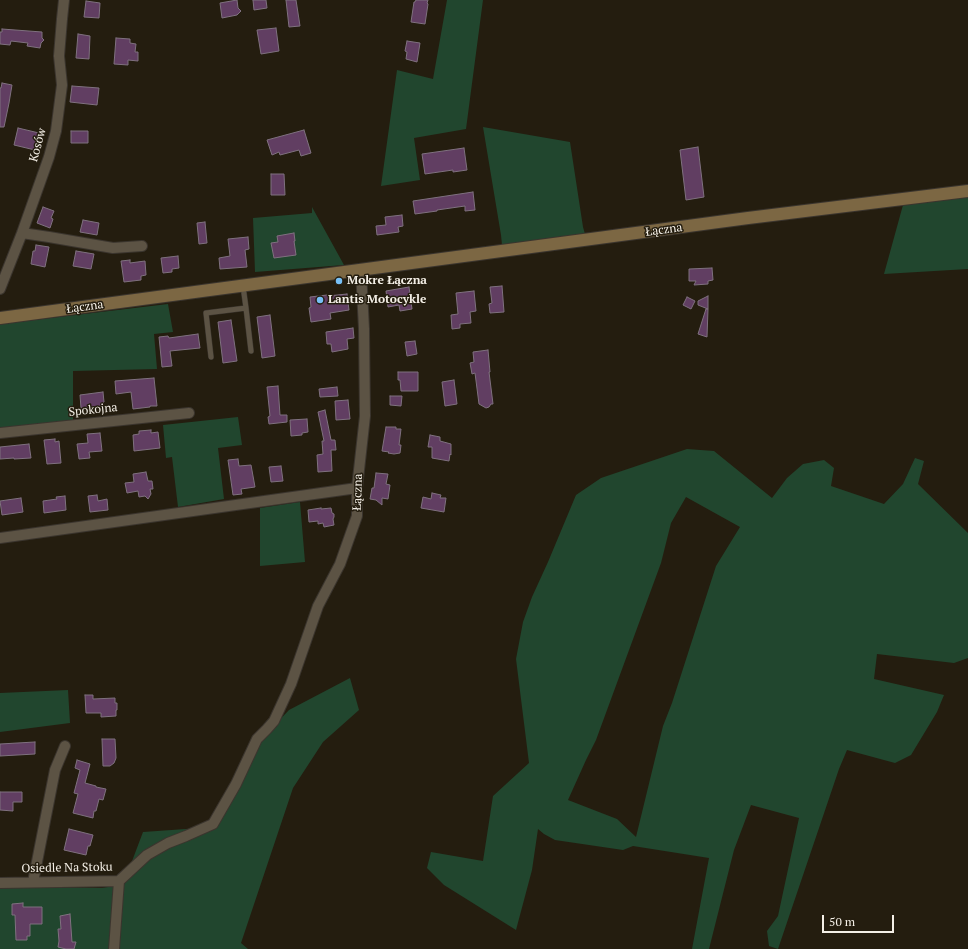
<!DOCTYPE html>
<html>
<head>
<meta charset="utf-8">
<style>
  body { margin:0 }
  #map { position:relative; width:968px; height:949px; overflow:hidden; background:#241d0f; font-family:"PT Serif",serif }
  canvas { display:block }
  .scale { position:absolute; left:822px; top:915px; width:72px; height:18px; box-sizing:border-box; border:2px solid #f4efe6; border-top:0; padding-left:5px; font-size:12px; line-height:14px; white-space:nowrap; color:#f4efe6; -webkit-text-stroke:3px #241d0f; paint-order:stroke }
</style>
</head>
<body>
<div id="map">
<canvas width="968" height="949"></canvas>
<div class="scale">50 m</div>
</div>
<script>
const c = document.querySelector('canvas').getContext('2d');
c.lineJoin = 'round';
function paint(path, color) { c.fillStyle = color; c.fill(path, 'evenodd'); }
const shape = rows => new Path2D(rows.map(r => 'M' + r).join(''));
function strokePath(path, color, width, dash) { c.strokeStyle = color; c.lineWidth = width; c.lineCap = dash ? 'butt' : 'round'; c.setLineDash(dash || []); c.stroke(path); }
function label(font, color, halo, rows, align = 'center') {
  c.font = font + ' "PT Serif",serif'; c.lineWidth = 3; c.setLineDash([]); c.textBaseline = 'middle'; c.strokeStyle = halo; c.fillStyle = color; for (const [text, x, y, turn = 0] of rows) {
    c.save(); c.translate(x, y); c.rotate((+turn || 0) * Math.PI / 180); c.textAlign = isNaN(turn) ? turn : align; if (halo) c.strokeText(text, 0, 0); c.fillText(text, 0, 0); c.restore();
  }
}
paint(shape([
  [447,0,483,0,466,129,414,138,420,180,381,186,397,70,433,79],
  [483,127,570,142,583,227,585,234,502,245,501,235],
  [968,194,968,269,884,274,903,205,951,196],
  [312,207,344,265,255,272,253,218,312,213],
  [168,304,173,332,154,334,157,369,73,371,73,421,0,428,0,324],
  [238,417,242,445,218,448,224,499,178,507,172,457,166,458,163,425],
  [687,449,714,451,772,498,787,478,803,464,824,460,834,468,831,486,884,504,903,484,915,458,924,461,918,484,968,533,968,658,954,663,877,654,874,679,944,695,937,712,911,755,895,763,847,750,839,769,778,949,769,946,767,931,778,916,799,818,751,805,734,850,709,949,692,949,709,858,633,846,623,850,555,840,544,834,538,829,532,870,516,930,444,885,427,868,431,852,483,861,493,796,529,763,516,659,523,622,532,597,548,562,576,495,601,478],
  [686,497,740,527,716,566,672,703,663,726,636,837,617,819,568,800,586,760,596,740,661,563,671,523],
  [300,502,305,562,260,566,260,508],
  [350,678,359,710,323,742,293,788,241,943,248,949,119,949,121,929,120,893,143,832,214,827,245,756,289,710],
  [68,690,70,723,0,732,0,693],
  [0,886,102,888,114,886,109,949,0,949]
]), '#21462e');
const building = shape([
  [237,0,238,8,241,11,237,15,222,18,220,3,237,0],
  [253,0,266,0,267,8,254,10,253,0],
  [286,0,296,0,300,26,289,27,286,0],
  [416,0,428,0,427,3,428,4,425,24,411,22,414,2,415,2,416,0],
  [86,1,100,3,99,18,84,17,86,1],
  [276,28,279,51,261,54,257,30,276,28],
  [2,29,42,32,42,38,44,40,41,43,40,48,27,46,28,43,11,41,10,45,0,44,0,32,2,32,2,29],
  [78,34,90,36,89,59,76,58,78,34],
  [116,38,130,39,130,43,136,44,135,52,138,52,138,61,128,60,128,65,114,64,116,38],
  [407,41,420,43,417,62,406,59,407,52,405,51,407,41],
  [2,83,12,85,9,103,4,127,0,127,0,88,1,88,2,83],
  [72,86,99,88,97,105,70,102,72,86],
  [18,128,39,133,35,150,14,145,18,128],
  [304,130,311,153,301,156,299,150,280,155,279,152,272,155,267,140,304,130],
  [71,131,88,131,88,143,71,143,71,131],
  [698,147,704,197,686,200,680,150,698,147],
  [464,148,467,170,453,172,453,170,425,174,422,154,464,148],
  [271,174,284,174,285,195,271,195,271,174],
  [473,192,475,210,465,211,465,206,437,210,437,211,415,214,413,201,473,192],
  [43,207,54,211,51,218,53,219,50,228,37,223,43,207],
  [402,215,403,226,398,227,399,232,377,235,376,226,386,225,385,217,402,215],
  [83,220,99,223,97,235,80,232,83,220],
  [205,222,207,243,199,244,197,223,205,222],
  [294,233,295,241,294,241,296,255,274,258,271,243,278,242,277,236,294,233],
  [248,237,249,249,245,250,247,267,220,269,219,258,230,256,228,239,248,237],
  [36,245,49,247,45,267,31,264,33,251,35,251,36,245],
  [76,251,94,254,91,269,73,266,76,251],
  [178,256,179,268,172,269,172,272,163,273,161,258,178,256],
  [130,260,130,263,145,261,146,275,141,276,141,280,124,282,121,261,130,260],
  [712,268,713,280,708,281,708,284,694,285,696,281,689,281,689,269,712,268],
  [502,286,504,312,490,313,489,304,492,303,490,287,502,286],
  [409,287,412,309,400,311,399,305,388,307,386,291,409,287],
  [474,291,476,311,470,312,471,323,460,324,460,328,452,329,451,315,458,314,456,293,474,291],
  [347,294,349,310,330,313,331,319,311,322,309,308,311,307,310,297,327,295,328,296,347,294],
  [708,296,708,309,698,305,698,301,708,296],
  [687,297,695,301,691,309,683,305,687,297],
  [706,309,708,309,707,337,698,334,706,309],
  [270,315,275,356,262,358,257,317,270,315],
  [231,320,237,361,223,363,218,322,231,320],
  [353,328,354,338,347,339,348,349,332,352,331,344,327,344,326,332,353,328],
  [198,334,200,348,170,351,172,366,162,367,159,337,168,336,169,338,198,334],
  [415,341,417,354,407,356,405,342,415,341],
  [488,350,490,372,489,372,493,404,491,404,489,407,486,408,479,404,475,373,472,374,470,363,474,362,473,352,488,350],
  [398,372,418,372,418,391,401,391,400,380,398,380,398,372],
  [154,378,157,406,150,406,150,407,133,409,131,392,116,394,115,381,154,378],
  [454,380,457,404,445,406,442,382,454,380],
  [278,386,280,415,287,415,287,422,269,424,268,417,270,416,267,387,278,386],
  [337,387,338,396,320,397,319,389,337,387],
  [103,392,104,402,103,403,103,406,81,408,80,395,103,392],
  [390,396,402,396,401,406,390,405,390,396],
  [348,400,350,419,336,420,335,401,348,400],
  [325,410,331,440,335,440,336,450,331,450,332,471,318,472,317,455,323,454,322,441,324,441,318,412,325,410],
  [307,419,308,432,302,433,302,435,291,436,290,420,307,419],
  [386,427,396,427,396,429,401,429,399,445,401,445,400,453,394,454,388,453,389,452,382,451,386,427],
  [151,430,151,433,158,432,160,448,134,451,133,435,139,434,139,431,151,430],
  [100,433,102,451,89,452,90,458,79,459,77,444,88,443,87,434,100,433],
  [430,435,440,437,440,441,451,444,451,455,450,454,449,461,432,458,432,447,428,447,430,435],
  [55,439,55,442,59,441,61,463,47,464,44,440,55,439],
  [29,444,31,458,14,459,14,458,0,459,0,447,29,444],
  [238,459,239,466,251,465,255,487,241,489,242,494,233,495,228,460,238,459],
  [281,466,283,481,271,482,269,467,281,466],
  [146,472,148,481,152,481,153,489,150,489,151,494,148,499,145,496,139,497,138,491,127,493,125,483,134,482,133,474,146,472],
  [376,473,388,474,386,484,390,485,388,499,382,498,382,505,376,500,370,499,372,488,374,488,376,473],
  [432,493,441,495,440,498,446,498,444,512,421,508,423,497,431,499,432,493],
  [97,495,98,501,107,499,108,510,90,512,88,496,97,495],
  [65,496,66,510,44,513,43,501,57,499,56,497,65,496],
  [21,498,23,512,2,515,0,501,21,498],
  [321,508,321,509,331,508,332,513,334,514,334,517,333,519,334,525,324,527,323,523,318,524,318,521,309,522,308,510,321,508],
  [85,695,93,695,93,699,115,698,115,703,117,703,117,710,116,710,116,716,101,717,101,713,86,713,85,695],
  [102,739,115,739,116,758,114,763,110,766,103,766,102,739],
  [35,742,35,754,0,756,0,744,35,742],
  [77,760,90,764,85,783,96,786,96,787,106,789,103,800,99,799,96,811,94,811,93,818,73,813,78,794,74,793,80,770,75,768,77,760],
  [0,792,22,792,22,802,13,802,13,811,0,810,0,792],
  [69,829,93,835,90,846,88,846,86,855,64,850,69,829],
  [23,903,23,907,42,907,42,924,30,924,30,936,27,936,27,940,16,940,15,915,12,915,12,904,23,903],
  [70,914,72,942,76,942,74,949,66,949,58,947,59,941,58,929,61,929,60,916,70,914]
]);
paint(building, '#613e62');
strokePath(building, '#7f717f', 1);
const lane = shape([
  [243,286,246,308],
  [211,357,206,313,246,308,251,351]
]);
const street = shape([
  [22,233,49,237,113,248,142,246],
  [0,289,22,233,49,157,56,131,62,85,59,56,62,19,64,0],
  [0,433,189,413],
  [0,538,357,488],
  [33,882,55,770,65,746],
  [0,883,119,881,147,855,168,843,186,836,213,824,236,784,257,739,267,729,274,721,291,684,318,606,340,564,357,516,357,488,365,416,364,329,361,270],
  [114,949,119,881]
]);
const secondary = shape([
  [0,318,748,218,968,191]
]);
strokePath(lane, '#3b352e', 6);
strokePath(street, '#3b352e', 12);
strokePath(secondary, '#3b352e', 14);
strokePath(lane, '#5c5344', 5);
strokePath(street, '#5c5344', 10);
strokePath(secondary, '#7c6743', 12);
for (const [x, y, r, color] of [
  [339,281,4,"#77c0f7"],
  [320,300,4,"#77c0f7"]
]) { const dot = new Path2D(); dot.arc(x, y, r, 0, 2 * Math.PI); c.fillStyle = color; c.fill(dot); strokePath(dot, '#241d0f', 1.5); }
label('12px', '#f4efe6', '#241d0f', [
  ["Kosów",38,145,-75],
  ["Łączna",664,230,-8],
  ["Łączna",85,307,-8],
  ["Spokojna",93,410,-6],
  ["Łączna",358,492,-88],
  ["Osiedle Na Stoku",67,868,-1]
]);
label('bold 12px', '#f4efe6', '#241d0f', [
  ["Mokre Łączna",347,281],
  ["Lantis Motocykle",328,300]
], 'left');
</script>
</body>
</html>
